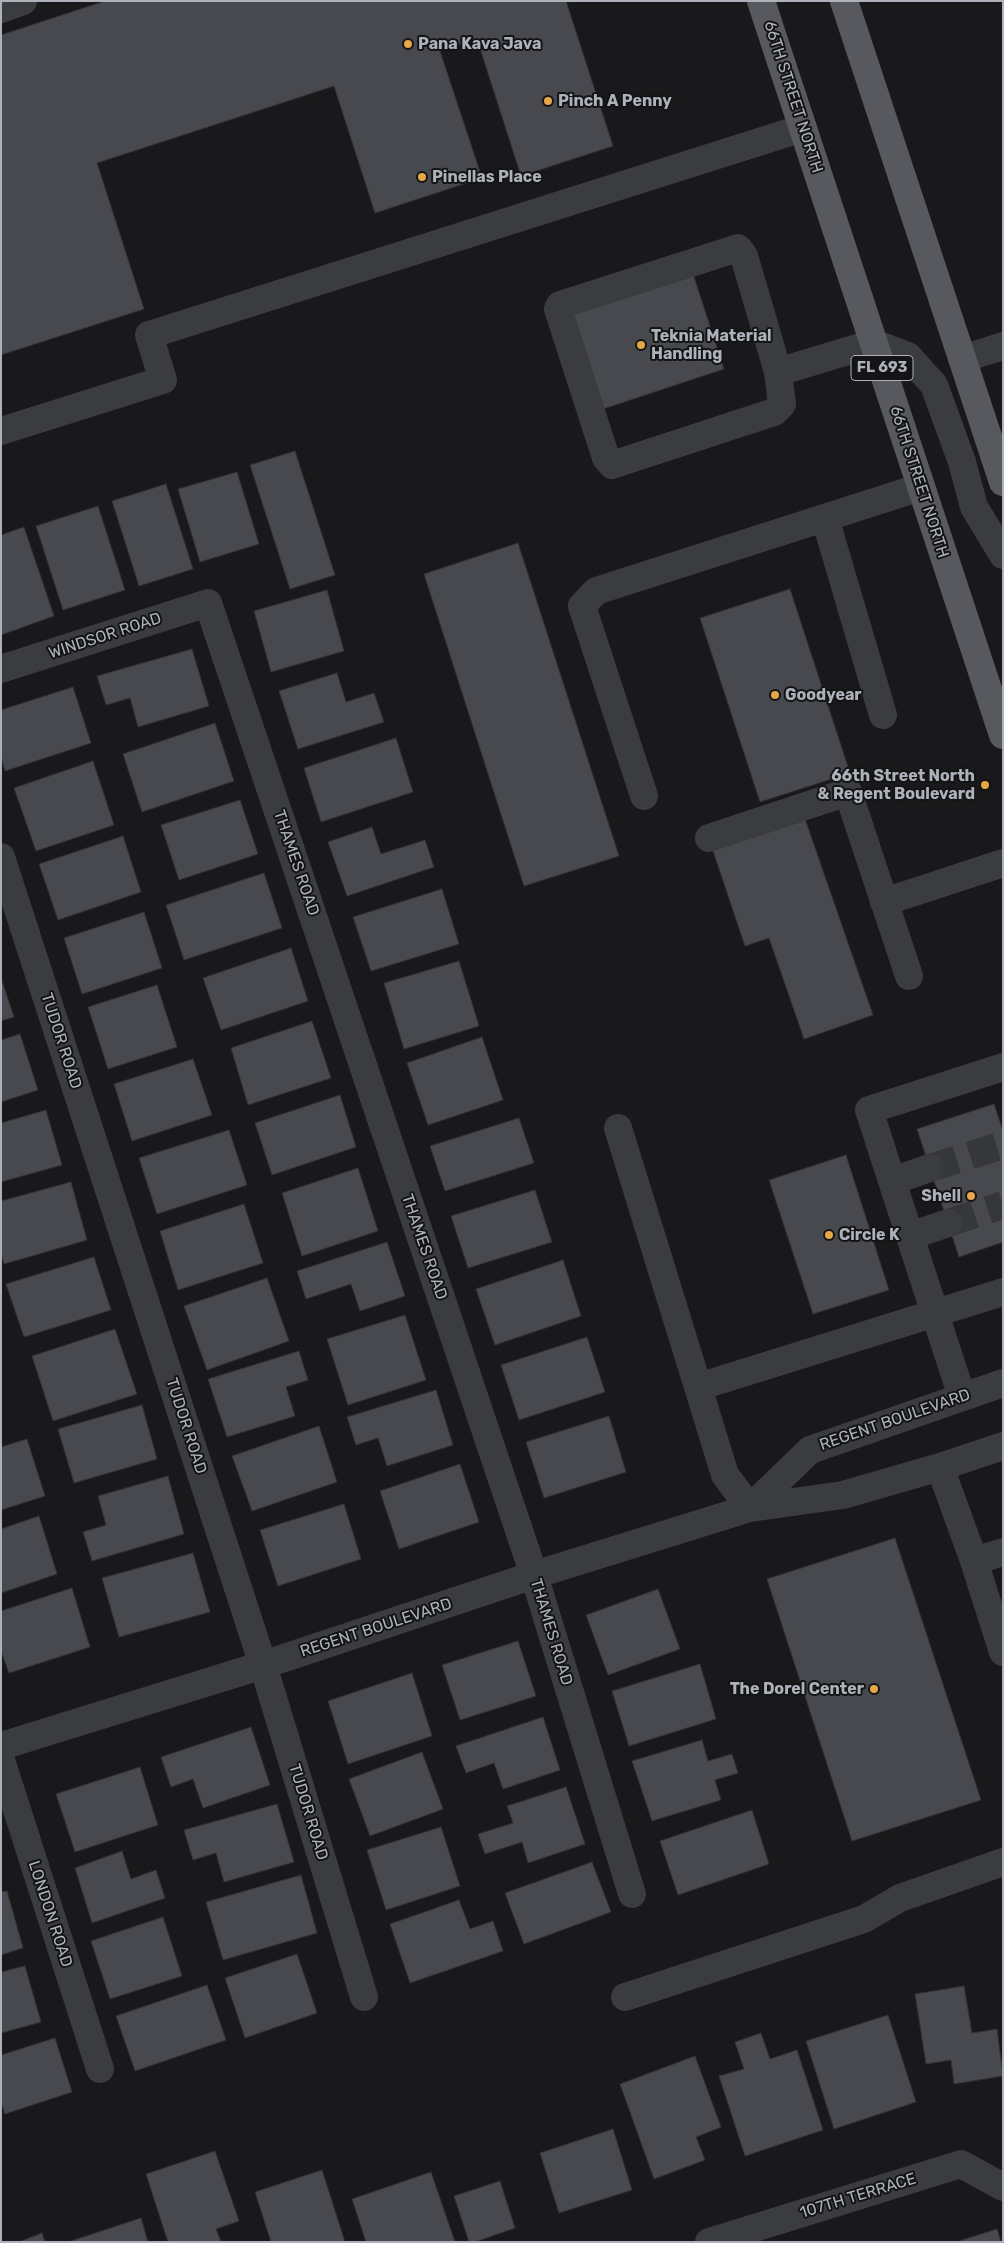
<!DOCTYPE html>
<html>
<head>
<meta charset="utf-8">
<style>
  body { margin:0 }
  #map { position:relative; width:1004px; height:2243px; overflow:hidden; background:#19191b; font-family:Rubik,sans-serif }
  canvas { display:block }
  .frame { position:absolute; inset:0; border:2px solid #acb1ba; pointer-events:none }
</style>
</head>
<body>
<div id="map">
<canvas width="1004" height="2243"></canvas>
<div class="frame"></div>
</div>
<script>
const c = document.querySelector('canvas').getContext('2d');
c.lineJoin = 'round';
function paint(path, color) { c.fillStyle = color; c.fill(path, 'evenodd'); }
const shape = rows => new Path2D(rows.map(r => 'M' + r).join(''));
function strokePath(path, color, width, dash) { c.strokeStyle = color; c.lineWidth = width; c.lineCap = dash ? 'butt' : 'round'; c.setLineDash(dash || []); c.stroke(path); }
function label(font, color, halo, rows, align = 'center') {
  c.font = font + ' Rubik,sans-serif'; c.lineWidth = 4; c.setLineDash([]); c.textBaseline = 'middle'; c.strokeStyle = halo; c.fillStyle = color; for (const [text, x, y, turn = 0] of rows) {
    c.save(); c.translate(x, y); c.rotate((+turn || 0) * Math.PI / 180); c.textAlign = isNaN(turn) ? turn : align; if (halo) c.strokeText(text, 0, 0); c.fillText(text, 0, 0); c.restore();
  }
}
const building = shape([
  [105,1,566,1,613,146,521,176,477,39,440,51,482,178,375,213,334,86,97,163,144,309,1,355,1,35,105,1],
  [693,274,724,369,603,409,573,313,693,274],
  [295,451,335,575,290,589,250,465,295,451],
  [237,472,259,544,200,562,178,489,237,472],
  [166,484,193,569,139,586,112,501,166,484],
  [98,506,125,590,63,610,36,526,98,506],
  [24,527,54,616,1,635,1,535,24,527],
  [518,543,619,856,524,886,424,574,518,543],
  [790,589,850,773,760,802,700,618,790,589],
  [327,590,344,651,271,672,254,611,327,590],
  [192,649,209,706,138,727,130,698,106,705,97,676,192,649],
  [337,673,346,702,374,693,384,722,298,749,279,691,337,673],
  [73,687,91,743,5,771,1,757,1,710,73,687],
  [215,723,234,781,142,812,123,754,215,723],
  [396,738,413,792,321,822,304,768,396,738],
  [93,761,114,825,36,851,14,788,93,761],
  [240,800,258,854,179,880,161,825,240,800],
  [803,813,873,1015,804,1039,769,938,745,946,711,845,803,813],
  [372,827,381,854,425,840,434,867,347,896,328,842,372,827],
  [123,836,141,892,58,920,39,864,123,836],
  [264,873,282,928,184,960,166,905,264,873],
  [442,889,459,944,371,971,353,917,442,889],
  [144,912,162,968,82,994,64,938,144,912],
  [291,948,308,1001,221,1030,203,978,291,948],
  [459,961,479,1026,404,1049,384,983,459,961],
  [1,978,14,1017,1,1021,1,978],
  [157,985,177,1047,108,1069,88,1007,157,985],
  [312,1021,331,1078,248,1105,231,1048,312,1021],
  [20,1034,38,1090,1,1102,1,1040,20,1034],
  [482,1037,503,1100,428,1125,407,1063,482,1037],
  [193,1059,212,1115,132,1141,114,1084,193,1059],
  [340,1095,356,1147,272,1175,255,1123,340,1095],
  [994,1104,1003,1131,1003,1242,959,1257,917,1129,994,1104],
  [46,1110,62,1165,1,1182,1,1123,46,1110],
  [519,1118,534,1163,445,1191,430,1146,519,1118],
  [229,1130,247,1185,157,1214,139,1158,229,1130],
  [846,1155,889,1290,813,1314,769,1180,846,1155],
  [358,1168,378,1231,302,1256,282,1193,358,1168],
  [71,1182,87,1240,4,1264,1,1254,1,1201,71,1182],
  [535,1190,552,1242,468,1268,451,1216,535,1190],
  [244,1204,263,1263,178,1290,160,1231,244,1204],
  [387,1242,405,1296,360,1311,351,1284,306,1299,297,1271,387,1242],
  [94,1257,111,1310,24,1337,6,1284,94,1257],
  [563,1260,581,1316,495,1345,476,1289,563,1260],
  [267,1278,289,1341,207,1370,184,1306,267,1278],
  [405,1315,426,1380,348,1405,327,1339,405,1315],
  [115,1329,137,1394,53,1421,32,1356,115,1329],
  [587,1337,605,1392,519,1420,501,1365,587,1337],
  [299,1351,308,1380,286,1387,295,1416,227,1437,208,1379,299,1351],
  [436,1390,453,1445,387,1466,378,1438,356,1445,347,1417,436,1390],
  [142,1405,157,1459,74,1483,58,1429,142,1405],
  [609,1416,626,1472,544,1498,526,1442,609,1416],
  [319,1426,337,1482,252,1511,232,1456,319,1426],
  [27,1439,45,1496,1,1510,1,1447,27,1439],
  [460,1464,479,1522,399,1549,380,1491,460,1464],
  [168,1476,184,1534,92,1561,83,1532,106,1525,98,1496,168,1476],
  [344,1504,361,1559,278,1586,260,1530,344,1504],
  [39,1516,57,1574,1,1593,1,1529,39,1516],
  [895,1538,981,1800,852,1841,767,1579,895,1538],
  [193,1553,210,1612,119,1637,102,1578,193,1553],
  [72,1588,90,1647,9,1673,1,1651,1,1611,72,1588],
  [658,1589,680,1649,608,1675,586,1615,658,1589],
  [518,1641,536,1696,460,1720,442,1665,518,1641],
  [700,1664,716,1719,629,1746,612,1691,700,1664],
  [412,1673,432,1736,348,1764,328,1701,412,1673],
  [543,1717,560,1770,503,1789,494,1763,466,1773,456,1746,543,1717],
  [251,1727,270,1785,203,1808,193,1779,171,1787,161,1757,251,1727],
  [702,1740,708,1761,732,1754,738,1773,715,1780,721,1800,652,1821,632,1761,702,1740],
  [422,1752,443,1809,370,1836,349,1779,422,1752],
  [140,1767,158,1825,75,1852,56,1794,140,1767],
  [566,1787,585,1844,528,1863,522,1842,485,1854,478,1834,513,1823,507,1806,566,1787],
  [277,1804,294,1862,224,1882,216,1853,193,1860,184,1830,277,1804],
  [752,1810,769,1864,678,1895,660,1841,752,1810],
  [441,1827,460,1886,386,1910,367,1850,441,1827],
  [122,1851,131,1879,156,1870,165,1898,92,1923,75,1868,122,1851],
  [592,1862,611,1912,524,1944,505,1893,592,1862],
  [301,1875,317,1933,223,1960,206,1902,301,1875],
  [7,1891,23,1948,1,1955,1,1892,7,1891],
  [459,1900,470,1929,493,1921,503,1951,410,1983,390,1924,459,1900],
  [163,1917,182,1976,110,1999,91,1941,163,1917],
  [297,1954,317,2013,245,2038,225,1978,297,1954],
  [25,1966,41,2022,1,2033,1,1972,25,1966],
  [207,1985,226,2040,135,2071,116,2016,207,1985],
  [964,1986,972,2033,997,2029,1003,2076,954,2084,951,2060,926,2064,915,1994,964,1986],
  [888,2015,916,2102,834,2129,806,2041,888,2015],
  [761,2033,770,2059,797,2050,823,2130,745,2156,719,2076,744,2069,735,2042,761,2033],
  [55,2038,72,2092,5,2114,1,2102,1,2055,55,2038],
  [695,2056,721,2127,696,2137,705,2160,654,2179,620,2084,695,2056],
  [613,2129,632,2190,559,2213,540,2153,613,2129],
  [215,2151,239,2221,216,2229,221,2242,168,2242,146,2174,215,2151],
  [322,2170,345,2242,271,2242,255,2192,322,2170],
  [431,2172,455,2242,366,2242,352,2199,431,2172],
  [500,2181,515,2228,475,2242,469,2242,454,2196,500,2181],
  [141,2218,148,2242,68,2242,141,2218],
  [997,2229,1001,2242,956,2242,997,2229],
  [42,2233,45,2242,19,2242,42,2233]
]);
paint(building, '#48494e');
strokePath(building, '#333337', 1);
strokePath(shape([
  [930,1168,1003,1145],
  [948,1223,1003,1205]
]), '#36373b', 28, [28, 14]);
strokePath(shape([
  [1,9,23,1],
  [962,359,1003,346],
  [778,372,782,404,774,412,612,465,606,458,558,309,560,305,738,248,744,256,778,372,874,343,908,356,934,385,962,462,974,507,1003,555],
  [1,431,163,380,149,335,803,128],
  [825,518,883,715],
  [1,669,208,603,534,1575,632,1894],
  [644,796,582,606,596,591,921,487],
  [709,838,848,792,909,976],
  [1,857,263,1665,364,1997],
  [884,902,1003,863],
  [618,1128,698,1387],
  [892,1181,930,1168],
  [910,1236,948,1223],
  [962,1397,869,1110,1003,1067],
  [940,1467,974,1561,1003,1552],
  [750,1508,725,1475,698,1387,1003,1292],
  [750,1508,810,1450,1003,1383],
  [974,1561,1003,1652],
  [1,1746,263,1665,534,1575,750,1508,843,1495,940,1467,1003,1446],
  [1,1760,100,2069],
  [625,1997,864,1919,900,1898,1003,1862],
  [709,2242,961,2164,1003,2187]
]), '#3a3c40', 28);
strokePath(shape([
  [761,1,1003,735],
  [844,1,1003,482]
]), '#57595f', 28);
for (const [x, y, r, color] of [
  [408,44,5,"#e6a746"],
  [548,101,5,"#e6a746"],
  [422,177,5,"#e6a746"],
  [641,345,5,"#e6a746"],
  [775,695,5,"#e6a746"],
  [985,785,5,"#e6a746"],
  [971,1196,5,"#e6a746"],
  [829,1235,5,"#e6a746"],
  [874,1689,5,"#e6a746"]
]) { const dot = new Path2D(); dot.arc(x, y, r, 0, 2 * Math.PI); c.fillStyle = color; c.fill(dot); strokePath(dot, '#141416', 2); }
for (const [x, y, w] of [
  [882,368,62]
]) { const box = new Path2D(); box.roundRect(x - w / 2, y - 12.5, w, 25, 4); c.fillStyle = '#141416'; c.fill(box); strokePath(box, '#acb1ba', 1); }
label('bold 15px', '#acb1ba', null, [
  ["FL 693",882,368]
]);
label('bold 16px', '#acb1ba', '#141416', [
  ["Pana Kava Java",418,44],
  ["Pinch A Penny",558,101],
  ["Pinellas Place",432,177],
  ["Teknia Material",651,336],
  ["Handling",651,354],
  ["Goodyear",785,695],
  ["66th Street North",975,776,"right"],
  ["& Regent Boulevard",975,794,"right"],
  ["Shell",961,1196,"right"],
  ["Circle K",839,1235],
  ["The Dorel Center",864,1689,"right"]
], 'left');
label('16px', '#acb1ba', '#141416', [
  ["66TH STREET NORTH",793,97,72],
  ["66TH STREET NORTH",919,482,72],
  ["WINDSOR ROAD",105,636,-18],
  ["THAMES ROAD",296,863,71],
  ["TUDOR ROAD",61,1041,72],
  ["THAMES ROAD",424,1247,71],
  ["REGENT BOULEVARD",895,1420,-19],
  ["TUDOR ROAD",186,1426,72],
  ["REGENT BOULEVARD",376,1628,-18],
  ["THAMES ROAD",551,1632,73],
  ["TUDOR ROAD",308,1812,73],
  ["LONDON ROAD",50,1914,72],
  ["107TH TERRACE",858,2196,-17]
]);
</script>
</body>
</html>
